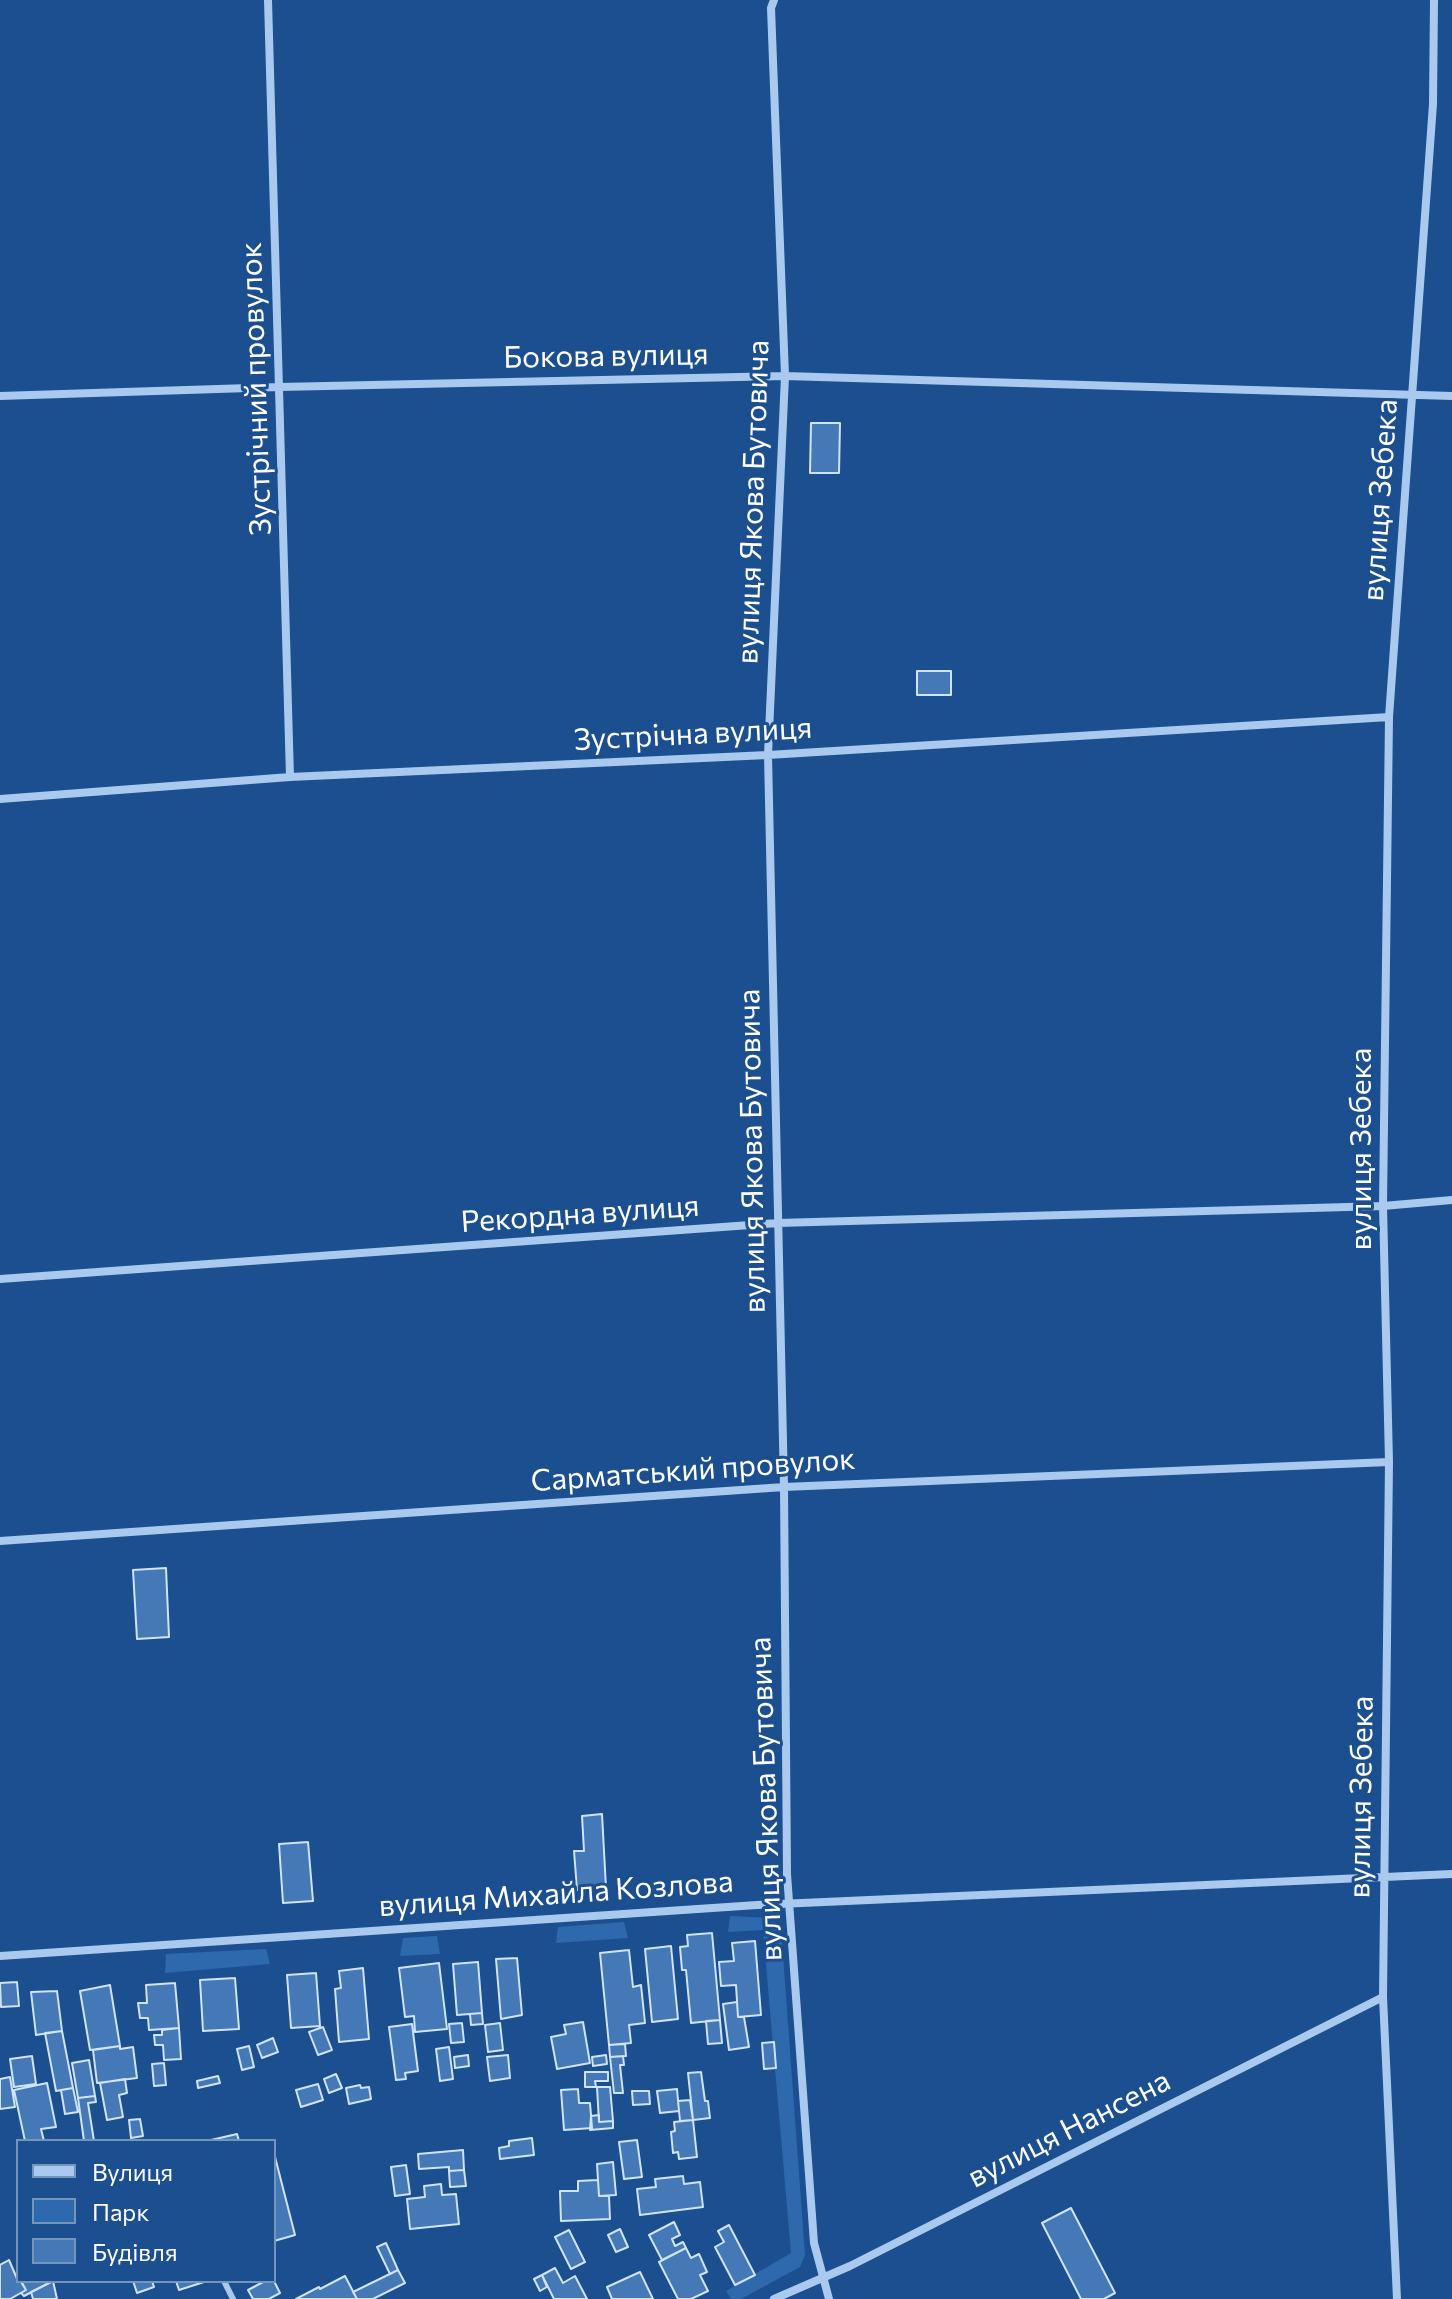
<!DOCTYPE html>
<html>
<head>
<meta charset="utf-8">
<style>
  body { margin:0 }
  #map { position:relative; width:1452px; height:2299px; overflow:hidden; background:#1b4f8f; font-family:Commissioner,sans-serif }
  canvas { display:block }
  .legend { position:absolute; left:16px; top:2139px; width:260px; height:144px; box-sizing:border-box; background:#1b4f8f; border:2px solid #7695bc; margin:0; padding:10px 14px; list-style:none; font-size:24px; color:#fff }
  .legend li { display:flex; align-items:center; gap:16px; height:40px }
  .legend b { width:40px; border:2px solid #7695bc }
</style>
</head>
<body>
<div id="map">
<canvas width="1452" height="2299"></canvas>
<ul class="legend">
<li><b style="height:10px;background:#a9c9ee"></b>Вулиця</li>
<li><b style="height:22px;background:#2e69ad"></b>Парк</li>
<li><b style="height:22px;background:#4478b7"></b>Будівля</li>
</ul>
</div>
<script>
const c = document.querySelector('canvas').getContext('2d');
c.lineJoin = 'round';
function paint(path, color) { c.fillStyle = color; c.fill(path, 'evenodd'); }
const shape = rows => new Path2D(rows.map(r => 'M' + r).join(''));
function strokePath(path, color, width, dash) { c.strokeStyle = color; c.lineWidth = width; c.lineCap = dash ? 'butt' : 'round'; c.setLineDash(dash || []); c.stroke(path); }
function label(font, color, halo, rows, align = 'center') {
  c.font = font + ' Commissioner,sans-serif'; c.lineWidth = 6; c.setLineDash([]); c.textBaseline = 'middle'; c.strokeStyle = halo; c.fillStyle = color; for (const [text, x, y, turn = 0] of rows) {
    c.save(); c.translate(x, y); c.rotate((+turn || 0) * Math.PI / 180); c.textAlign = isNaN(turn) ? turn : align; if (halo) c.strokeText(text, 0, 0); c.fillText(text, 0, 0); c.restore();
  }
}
paint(shape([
  [730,1916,771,1918,781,1928,805,2255,800,2267,741,2299,731,2299,726,2291,791,2253,763,1930,728,1932],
  [624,1922,628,1938,556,1943,558,1927],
  [437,1936,440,1954,400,1956,403,1938],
  [266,1949,270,1964,165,1973,166,1954]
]), '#2e69ad');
const building = shape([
  [811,423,840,423,839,473,810,473,811,423],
  [917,671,951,671,951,695,917,695,917,671],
  [166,1568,169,1637,137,1639,133,1570,166,1568],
  [602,1814,606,1888,577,1890,574,1851,584,1851,582,1816,602,1814],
  [308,1842,313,1901,283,1903,279,1844,308,1842],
  [712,1933,720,2020,691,2023,686,1970,682,1970,680,1947,688,1946,687,1935,712,1933],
  [755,1941,761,2015,738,2017,736,1985,721,1986,719,1962,734,1961,732,1943,755,1941],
  [671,1946,678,2019,652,2022,645,1949,671,1946],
  [629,1950,633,1987,641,1985,645,2023,629,2025,631,2043,609,2045,600,1953,629,1950],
  [517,1958,522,2015,501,2019,496,1959,517,1958],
  [478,1962,482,2013,457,2015,453,1964,478,1962],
  [439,1963,447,2029,415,2032,414,2016,405,2017,399,1968,439,1963],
  [363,1968,369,2039,339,2042,335,1989,341,1988,339,1971,363,1968],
  [316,1973,320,2026,291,2028,287,1975,316,1973],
  [235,1978,239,2029,203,2031,200,1980,235,1978],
  [17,1982,19,2006,1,2007,0,1983,17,1982],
  [175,1983,179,2028,149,2030,148,2018,140,2018,138,2003,147,2003,146,1985,175,1983],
  [110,1985,120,2046,90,2050,80,1991,110,1985],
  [57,1991,62,2031,36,2035,31,1992,57,1991],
  [737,2002,738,2017,744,2017,749,2047,729,2050,723,2004,737,2002],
  [482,2013,483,2024,471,2025,470,2014,482,2013],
  [720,2020,722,2043,708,2044,706,2021,720,2020],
  [583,2022,590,2063,557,2069,551,2037,566,2034,564,2025,583,2022],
  [462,2023,464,2042,451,2043,449,2024,462,2023],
  [500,2023,503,2050,488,2052,485,2025,500,2023],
  [412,2024,418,2071,405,2073,406,2079,396,2080,389,2027,412,2024],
  [323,2027,332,2050,318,2055,309,2032,323,2027],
  [179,2028,181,2059,164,2060,163,2045,155,2045,154,2035,162,2035,162,2030,179,2028],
  [62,2031,73,2088,56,2091,45,2033,62,2031],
  [273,2038,278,2052,262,2058,257,2045,273,2038],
  [774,2042,776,2068,764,2069,762,2043,774,2042],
  [625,2044,626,2056,610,2057,609,2045,625,2044],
  [120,2046,120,2049,133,2047,137,2078,97,2083,93,2050,120,2046],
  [249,2046,254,2067,242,2070,237,2049,249,2046],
  [449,2047,453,2079,440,2081,436,2049,449,2047],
  [468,2055,469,2066,455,2068,454,2057,468,2055],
  [508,2055,510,2078,490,2081,487,2057,508,2055],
  [606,2055,607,2064,593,2066,592,2057,606,2055],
  [32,2056,36,2084,14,2087,10,2059,32,2056],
  [623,2056,624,2065,620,2065,623,2093,614,2093,610,2057,623,2056],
  [89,2060,95,2096,78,2098,72,2063,89,2060],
  [164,2063,166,2085,154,2086,152,2064,164,2063],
  [585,2072,608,2072,608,2081,595,2081,596,2087,585,2087,585,2072],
  [701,2072,705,2101,708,2101,710,2118,693,2120,688,2073,701,2072],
  [336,2074,342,2088,329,2093,324,2079,336,2074],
  [218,2076,220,2083,198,2088,197,2081,218,2076],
  [10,2077,15,2107,0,2109,0,2079,10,2077],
  [125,2079,127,2093,119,2095,123,2117,107,2120,100,2083,125,2079],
  [47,2083,56,2127,41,2129,44,2141,25,2141,14,2090,47,2083],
  [318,2084,323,2100,301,2107,296,2090,318,2084],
  [360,2085,361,2088,369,2087,371,2099,349,2104,346,2088,360,2085],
  [597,2087,610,2087,613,2121,599,2122,597,2087],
  [73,2088,78,2112,65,2114,61,2090,73,2088],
  [578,2089,579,2103,590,2103,592,2128,564,2130,561,2090,578,2089],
  [677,2089,679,2111,660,2113,657,2091,677,2089],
  [632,2091,649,2091,650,2104,633,2105,632,2091],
  [95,2096,96,2102,88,2103,94,2141,84,2141,78,2098,95,2096],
  [690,2100,693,2120,680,2121,678,2101,690,2100],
  [599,2115,599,2122,613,2121,613,2128,590,2130,591,2116,599,2115],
  [140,2119,143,2136,131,2138,129,2120,140,2119],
  [693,2120,697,2157,679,2159,678,2152,673,2153,671,2132,675,2131,674,2122,693,2120],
  [237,2134,239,2141,212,2141,211,2140,237,2134],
  [532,2138,534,2155,500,2159,499,2148,509,2146,509,2141,532,2138],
  [637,2140,642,2177,624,2179,619,2142,637,2140],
  [463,2150,464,2170,449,2171,449,2167,419,2169,418,2154,463,2150],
  [274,2153,295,2235,274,2241,274,2153],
  [613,2162,616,2195,599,2196,597,2164,613,2162],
  [406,2165,410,2194,395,2196,391,2167,406,2165],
  [464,2170,466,2186,450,2187,449,2171,464,2170],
  [683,2176,684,2184,700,2182,703,2207,640,2215,637,2189,656,2187,655,2179,683,2176],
  [598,2180,599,2196,609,2196,610,2219,561,2221,560,2191,578,2191,578,2181,598,2180],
  [441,2184,442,2195,456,2194,459,2224,410,2229,407,2199,425,2197,424,2186,441,2184],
  [1071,2208,1115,2293,1104,2299,1081,2299,1042,2223,1071,2208],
  [674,2222,680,2235,672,2239,675,2246,683,2242,686,2248,662,2260,649,2235,674,2222],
  [729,2225,755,2275,735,2285,715,2247,724,2242,718,2231,729,2225],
  [620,2229,628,2247,616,2252,608,2235,620,2229],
  [569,2230,585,2262,571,2269,555,2237,569,2230],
  [386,2243,398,2270,390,2274,377,2247,386,2243],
  [686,2248,691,2258,699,2254,707,2272,700,2275,708,2291,691,2299,678,2299,659,2262,686,2248],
  [9,2260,18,2281,21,2281,26,2290,10,2299,0,2299,0,2265,9,2260],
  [555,2268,563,2283,575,2276,587,2299,554,2299,542,2275,555,2268],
  [398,2270,405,2283,373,2299,357,2299,353,2292,398,2270],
  [640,2272,653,2299,612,2299,607,2287,640,2272],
  [542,2275,547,2287,540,2291,534,2279,542,2275],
  [345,2276,357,2299,296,2299,319,2287,320,2289,345,2276],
  [53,2281,57,2299,33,2299,31,2292,53,2281],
  [53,2281,24,2296,21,2293,26,2290,21,2282,23,2281,53,2281],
  [133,2281,152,2281,154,2287,137,2293,133,2281],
  [176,2281,204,2281,204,2282,179,2290,176,2281],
  [265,2281,274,2281,280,2293,269,2299,253,2299,248,2290,265,2281]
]);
paint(building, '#4478b7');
strokePath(building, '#cfe3fa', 2);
strokePath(shape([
  [224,2281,233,2299]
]), '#a9c9ee', 6);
strokePath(shape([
  [268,0,290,777],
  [774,0,771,8,785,376,768,755,784,1487,787,1874,814,2243,829,2299],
  [0,396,280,387,785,376,1452,396],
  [0,799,290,777,768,755,1389,717],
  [0,1279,778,1223,1383,1206,1452,1200],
  [0,1541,784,1487,1389,1462],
  [0,1956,757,1905,1452,1874],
  [774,2299,850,2266,1383,1997],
  [1397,2299,1383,1997,1389,1462,1383,1206,1389,717,1433,104,1434,0]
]), '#a9c9ee', 8);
label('30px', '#fff', '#1b4f8f', [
  ["Бокова вулиця",606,356,-1],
  ["Зустрічний провулок",256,389,-92],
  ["вулиця Зебека",1380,500,-86],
  ["вулиця Якова Бутовича",753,502,-88],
  ["Зустрічна вулиця",693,734,-3],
  ["вулиця Зебека",1361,1149,-90],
  ["вулиця Якова Бутовича",752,1151,-91],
  ["Рекордна вулиця",580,1214,-4],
  ["Сарматський провулок",693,1470,-4],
  ["вулиця Зебека",1361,1797,-89],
  ["вулиця Якова Бутовича",766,1799,-92],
  ["вулиця Михайла Козлова",556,1894,-4],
  ["вулиця Нансена",1069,2129,-27]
]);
</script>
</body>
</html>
